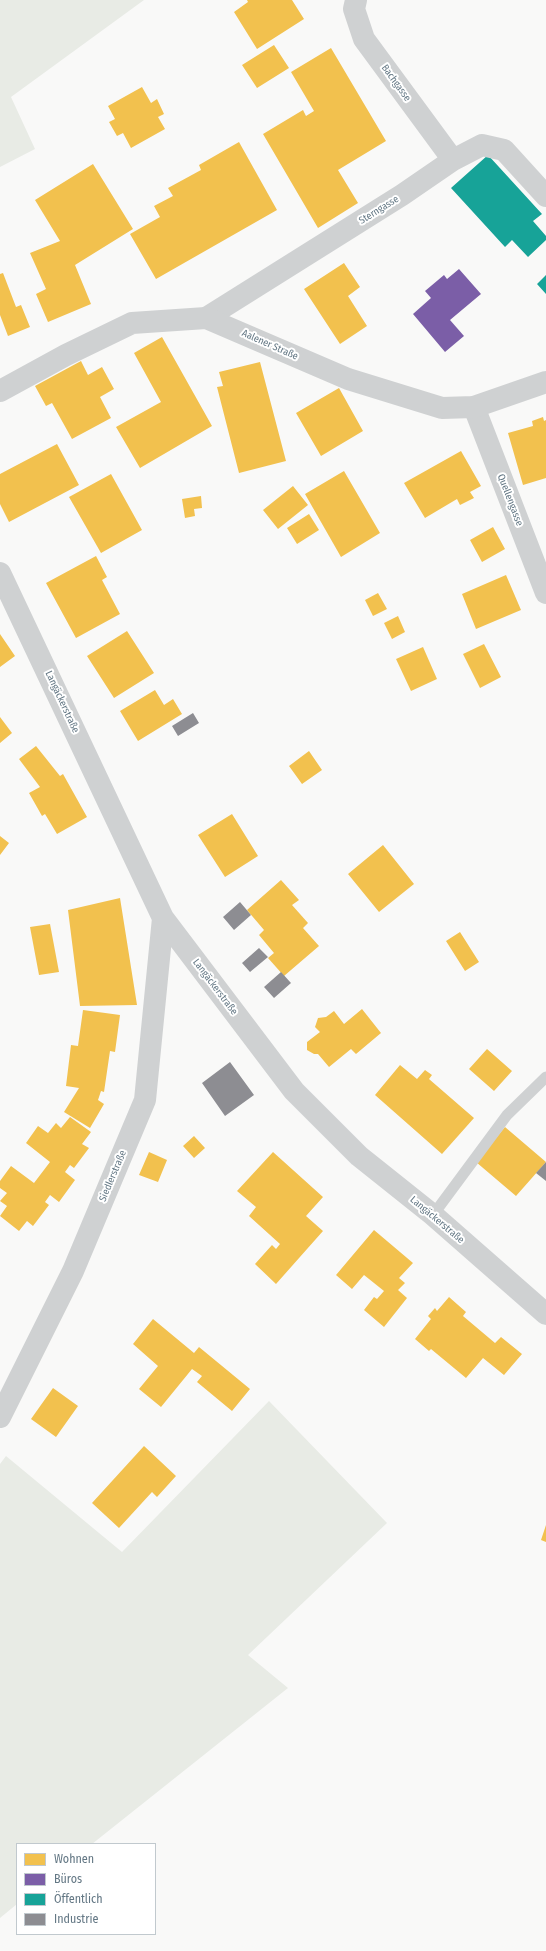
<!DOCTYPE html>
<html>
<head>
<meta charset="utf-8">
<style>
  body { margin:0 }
  #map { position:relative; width:546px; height:1951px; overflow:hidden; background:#f9f9f8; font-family:"Fira Sans Condensed",sans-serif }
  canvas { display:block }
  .legend { position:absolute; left:16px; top:1843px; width:140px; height:92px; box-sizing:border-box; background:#fff; border:1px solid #c1c9ce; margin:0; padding:5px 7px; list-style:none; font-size:12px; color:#637784 }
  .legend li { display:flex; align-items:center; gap:8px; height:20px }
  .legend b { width:20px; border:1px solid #c1c9ce }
</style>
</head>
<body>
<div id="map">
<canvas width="546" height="1951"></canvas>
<ul class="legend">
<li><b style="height:11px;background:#f2c14e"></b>Wohnen</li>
<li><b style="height:11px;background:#7b5ea7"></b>Büros</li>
<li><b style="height:11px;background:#17a398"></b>Öffentlich</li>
<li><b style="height:11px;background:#8d8d92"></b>Industrie</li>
</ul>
</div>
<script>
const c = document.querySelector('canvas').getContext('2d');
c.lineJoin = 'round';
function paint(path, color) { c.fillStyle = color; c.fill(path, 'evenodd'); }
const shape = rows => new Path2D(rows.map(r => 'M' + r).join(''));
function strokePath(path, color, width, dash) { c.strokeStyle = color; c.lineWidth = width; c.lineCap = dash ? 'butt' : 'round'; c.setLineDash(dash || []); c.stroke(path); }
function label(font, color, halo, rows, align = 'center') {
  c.font = font + ' "Fira Sans Condensed",sans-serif'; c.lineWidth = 4; c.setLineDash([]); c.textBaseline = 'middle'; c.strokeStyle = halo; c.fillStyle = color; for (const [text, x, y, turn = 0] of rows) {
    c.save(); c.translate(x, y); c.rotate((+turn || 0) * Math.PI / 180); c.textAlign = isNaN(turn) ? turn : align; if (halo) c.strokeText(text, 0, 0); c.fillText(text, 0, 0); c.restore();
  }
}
paint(shape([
  [0,0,144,0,11,97,35,149,0,167],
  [269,1401,387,1523,248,1655,288,1688,92,1844,17,1844,17,1904,0,1918,0,1464,6,1456,122,1552]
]), '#e8ebe5');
paint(shape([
  [247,0,292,0,304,19,257,49,234,12,248,2],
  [274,45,289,68,257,88,242,65],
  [331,48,386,141,338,170,358,203,318,228,263,134,303,110,306,116,314,111,291,72],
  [142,87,151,103,157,99,164,114,158,117,165,129,131,148,123,133,117,136,109,122,115,119,108,106],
  [239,142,277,210,156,279,130,234,160,217,154,206,173,196,168,188,201,170,199,165],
  [93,164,133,229,75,265,91,304,48,322,36,294,46,289,30,253,60,241,35,200],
  [344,263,360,287,348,296,367,326,340,344,304,289],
  [3,273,16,307,21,305,30,327,8,336,0,315,0,274],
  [162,337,212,426,140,468,116,427,161,402,134,353],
  [81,361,88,375,102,367,114,389,100,397,111,418,72,439,52,403,46,406,35,386],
  [260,362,286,461,239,473,217,387,223,386,219,372],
  [339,388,363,431,321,456,296,413],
  [543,417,544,421,546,420,546,478,523,485,508,433,533,426,532,421],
  [57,444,79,485,9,522,0,504,0,474],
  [461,451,481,486,470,492,474,498,460,505,457,499,425,518,404,483],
  [344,471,380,533,341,557,305,494],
  [111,474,142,530,101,553,69,497],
  [293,486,308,505,278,529,263,510],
  [201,496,202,508,194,509,195,516,185,518,182,499],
  [309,514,319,530,297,544,287,528],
  [493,527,505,549,482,562,470,540],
  [96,556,107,577,102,580,120,614,76,638,46,583],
  [506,575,521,610,476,629,462,594],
  [378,593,387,609,373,616,365,600],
  [398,616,405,632,392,639,384,623],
  [127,631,154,673,114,698,87,656],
  [0,634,15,656,0,667],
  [484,644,501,677,480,688,463,654],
  [423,647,437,679,411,691,396,659],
  [155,690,164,705,173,699,182,714,138,741,120,711],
  [0,717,12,733,0,743],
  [36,746,60,776,63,774,87,817,57,834,45,814,42,816,29,793,40,787,19,759],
  [309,751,322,770,302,784,289,766],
  [232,814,258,856,225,877,198,835],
  [0,836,9,843,0,855],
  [383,845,414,884,379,912,348,874],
  [281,880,299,900,292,905,308,923,303,928,319,946,284,976,268,958,274,953,259,935,264,930,247,910],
  [120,898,137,1005,80,1006,68,910],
  [50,924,59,972,39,975,30,927],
  [460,932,479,962,465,971,446,941],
  [362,1009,381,1033,356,1054,351,1049,329,1067,318,1054,314,1054,307,1050,307,1042,320,1032,315,1027,318,1018,326,1017,334,1011,344,1024],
  [83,1010,120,1015,115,1052,110,1051,104,1092,101,1091,98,1100,104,1104,90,1128,64,1112,79,1088,66,1086,71,1045,78,1046],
  [487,1049,512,1071,494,1091,469,1069],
  [400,1065,417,1079,425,1070,432,1075,429,1079,474,1118,442,1154,375,1095],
  [70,1117,91,1132,82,1144,89,1148,74,1168,70,1165,65,1172,75,1180,59,1202,50,1195,45,1202,49,1205,33,1226,27,1221,19,1231,0,1216,7,1206,0,1201,7,1193,0,1188,0,1181,11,1166,34,1183,50,1162,26,1143,38,1126,48,1133,56,1123,61,1128],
  [505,1127,546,1162,516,1196,476,1162],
  [194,1136,205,1148,194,1158,183,1146],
  [149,1152,167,1160,158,1182,139,1175],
  [273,1152,323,1197,306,1216,323,1231,276,1284,255,1264,272,1245,276,1249,280,1244,249,1216,256,1207,237,1191],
  [374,1230,413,1263,399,1278,405,1283,398,1290,407,1298,384,1327,364,1310,374,1297,377,1299,384,1291,364,1275,352,1289,336,1275],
  [449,1297,466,1312,463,1316,495,1343,501,1337,522,1354,504,1375,483,1358,466,1378,431,1349,429,1351,415,1339,431,1319,428,1316,435,1308,437,1311],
  [153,1319,194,1353,199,1347,250,1389,232,1411,197,1382,202,1376,192,1369,161,1407,139,1389,158,1366,133,1344],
  [53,1388,78,1406,56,1437,31,1419],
  [144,1446,176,1476,157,1497,152,1492,119,1528,92,1503],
  [546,1525,546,1542,541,1540]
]), '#f2c14e');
paint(shape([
  [459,269,481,294,450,320,464,336,445,352,413,314,431,298,425,291,444,275,447,279]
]), '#7b5ea7');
paint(shape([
  [488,155,542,214,533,221,546,236,546,240,528,257,512,240,505,247,451,188],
  [546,275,546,294,537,284]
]), '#17a398');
paint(shape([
  [193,713,199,723,178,736,172,726],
  [240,902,251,915,234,930,223,917],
  [259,948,268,957,250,972,242,963],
  [281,972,291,983,274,998,264,987],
  [230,1062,254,1095,225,1116,202,1083],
  [546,1162,546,1181,536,1173]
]), '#8d8d92');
strokePath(shape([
  [433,1215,507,1115,546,1077]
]), '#cfd1d2', 11);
strokePath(shape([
  [356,0,354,9,364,39,453,160],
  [206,318,402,195,453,160,482,145,504,150,546,196],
  [474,407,546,593],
  [0,573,163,918,294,1091,359,1156,433,1215,546,1314],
  [0,1417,73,1271,145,1100,163,918]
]), '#cfd1d2', 22);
strokePath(shape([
  [0,391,66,355,132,323,206,318,348,379,442,408,474,407,546,382]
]), '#cfd1d2', 22);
label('10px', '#637784', '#fff', [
  ["Bachgasse",396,83,54],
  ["Sterngasse",379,210,-32],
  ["Aalener Straße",270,345,24],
  ["Quellengasse",510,500,69],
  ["Langäckerstraße",62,702,65],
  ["Langäckerstraße",215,987,53],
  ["Siedlerstraße",113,1176,-67],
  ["Langäckerstraße",437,1220,40]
]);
</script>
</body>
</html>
